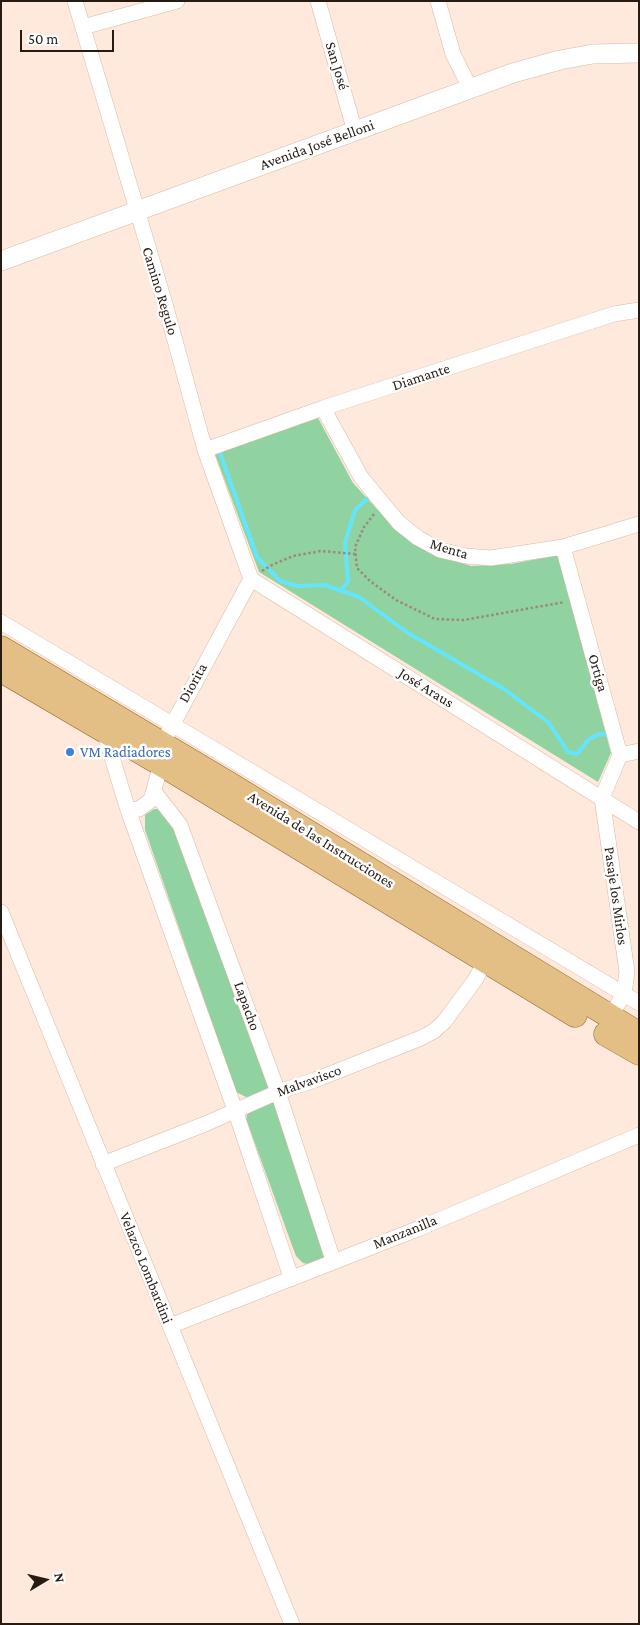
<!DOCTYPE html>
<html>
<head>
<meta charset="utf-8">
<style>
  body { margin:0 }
  #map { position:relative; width:640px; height:1625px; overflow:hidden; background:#fee9dc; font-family:"Crimson Pro",serif }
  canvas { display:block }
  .frame { position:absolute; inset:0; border:2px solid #261a12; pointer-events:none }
  .north { position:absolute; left:20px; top:1555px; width:50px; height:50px; -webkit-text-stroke:4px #fff; paint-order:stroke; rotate:81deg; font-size:14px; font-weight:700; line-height:20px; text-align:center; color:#261a12 }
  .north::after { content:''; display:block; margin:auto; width:18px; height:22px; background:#261a12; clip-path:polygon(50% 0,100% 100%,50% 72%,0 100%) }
  .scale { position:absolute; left:20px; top:30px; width:94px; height:22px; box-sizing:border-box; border:2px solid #261a12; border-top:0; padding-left:6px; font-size:15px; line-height:18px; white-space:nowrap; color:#261a12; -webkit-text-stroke:4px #fff; paint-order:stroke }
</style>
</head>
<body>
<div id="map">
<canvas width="640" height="1625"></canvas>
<div class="frame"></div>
<div class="north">N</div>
<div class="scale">50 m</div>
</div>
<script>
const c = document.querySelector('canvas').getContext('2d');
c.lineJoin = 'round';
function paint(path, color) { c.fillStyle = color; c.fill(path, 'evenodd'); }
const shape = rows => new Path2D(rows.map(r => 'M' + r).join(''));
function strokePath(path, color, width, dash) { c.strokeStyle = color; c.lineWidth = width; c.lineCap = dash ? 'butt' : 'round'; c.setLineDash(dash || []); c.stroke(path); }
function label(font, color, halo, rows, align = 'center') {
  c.font = font + ' "Crimson Pro",serif'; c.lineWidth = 5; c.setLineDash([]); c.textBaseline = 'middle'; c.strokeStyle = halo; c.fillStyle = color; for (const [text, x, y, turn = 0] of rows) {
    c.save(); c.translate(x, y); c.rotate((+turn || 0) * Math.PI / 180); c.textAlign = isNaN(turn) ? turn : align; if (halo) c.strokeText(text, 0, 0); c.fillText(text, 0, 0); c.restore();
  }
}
paint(shape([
  [318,418,353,483,399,533,436,555,471,566,511,564,558,555,611,753,598,782,259,572,215,454],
  [154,809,160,809,175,823,269,1084,267,1091,248,1098,236,1092,145,830,145,815],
  [273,1102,276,1104,326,1257,308,1264,303,1263,296,1256,293,1248,246,1119,248,1111]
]), '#91d3a0');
strokePath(shape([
  [219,450,257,557,280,581,297,586,325,585,359,597,408,633,504,689,549,723,568,752,577,754,588,740,599,734,610,735],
  [341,590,348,582,345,543,355,510,372,494]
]), '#65e5fc', 4);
const minor = shape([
  [75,1,165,304,205,450,251,579],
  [318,1,355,132],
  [438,1,453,54,470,88],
  [83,27,177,1],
  [323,408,361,477,374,493,399,523,418,538,440,550,466,556,491,558,563,547,639,524],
  [205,450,323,408,614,314,639,310],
  [563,547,620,755,602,798],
  [251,579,639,822],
  [1,622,639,1003],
  [104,731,128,810,235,1110,291,1277],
  [620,755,639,751],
  [155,793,180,825,278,1092,333,1260],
  [602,798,627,972,624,994,610,1017],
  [128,810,139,809,151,800,161,764,162,744,251,579],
  [1,912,292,1624],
  [103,1164,205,1124,278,1092,315,1080,421,1038,434,1031,444,1022,475,980,485,962],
  [170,1326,420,1228,639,1135]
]);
const tertiary = shape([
  [1,261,513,73,560,60,593,54,639,53]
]);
const primary = shape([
  [1,648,226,782,639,1034],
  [1,670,161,764,575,1015],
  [606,1034,639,1053]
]);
strokePath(minor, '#dab9a3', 16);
strokePath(tertiary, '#dab9a3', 20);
strokePath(primary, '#946929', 25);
strokePath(shape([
  [374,514,364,527,355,547,357,568,370,581,396,600,435,619,464,620,565,602],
  [262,571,272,565,293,556,321,551,355,554]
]), '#9a897e', 2.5, [2.5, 2.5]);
strokePath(minor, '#fff', 15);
strokePath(tertiary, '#fff', 19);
strokePath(primary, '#e3bf86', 24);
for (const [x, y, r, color] of [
  [70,752,5,"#3f7fe0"]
]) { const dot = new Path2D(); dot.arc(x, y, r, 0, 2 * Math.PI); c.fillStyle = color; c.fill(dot); strokePath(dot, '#fff', 2); }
label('15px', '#261a12', '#fff', [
  ["San José",337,66,73],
  ["Avenida José Belloni",317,145,-20],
  ["Camino Regulo",160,291,73],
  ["Diamante",421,377,-18],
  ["Menta",449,549,17],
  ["Ortiga",598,673,74],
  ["Diorita",193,683,-61],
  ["José Araus",426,688,32],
  ["Avenida de las Instrucciones",321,840,32],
  ["Pasaje los Mirlos",616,896,82],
  ["Lapacho",247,1006,70],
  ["Malvavisco",309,1081,-20],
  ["Manzanilla",405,1232,-22],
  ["Velazco Lombardini",146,1268,68]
]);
label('15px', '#366cbe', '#fff', [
  ["VM Radiadores",80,752]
], 'left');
</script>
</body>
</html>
